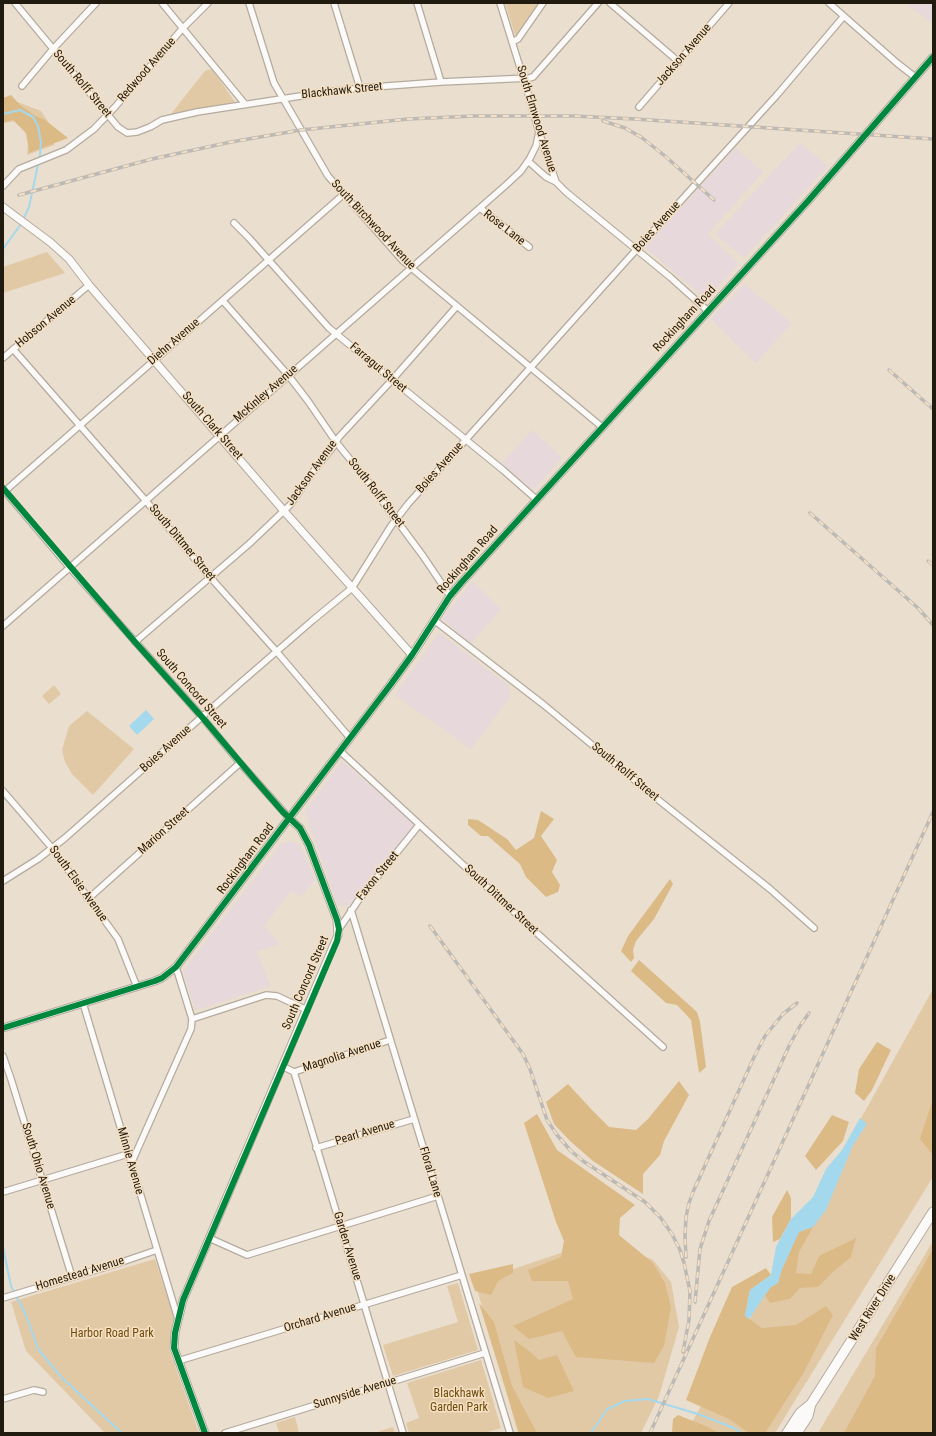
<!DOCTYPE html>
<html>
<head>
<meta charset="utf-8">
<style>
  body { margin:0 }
  #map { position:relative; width:936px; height:1436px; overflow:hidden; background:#eadece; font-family:"Roboto Condensed",sans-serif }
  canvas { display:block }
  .frame { position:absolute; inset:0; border:4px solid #211a0f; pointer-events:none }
</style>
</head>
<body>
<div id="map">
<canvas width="936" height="1436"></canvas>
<div class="frame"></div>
</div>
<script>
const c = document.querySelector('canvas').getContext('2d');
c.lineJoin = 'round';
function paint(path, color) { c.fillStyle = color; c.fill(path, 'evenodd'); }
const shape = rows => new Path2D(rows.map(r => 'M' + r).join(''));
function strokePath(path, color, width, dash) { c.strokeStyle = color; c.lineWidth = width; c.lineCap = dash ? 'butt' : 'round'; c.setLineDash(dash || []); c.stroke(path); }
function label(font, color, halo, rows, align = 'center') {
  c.font = font + ' "Roboto Condensed",sans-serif'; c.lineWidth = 3; c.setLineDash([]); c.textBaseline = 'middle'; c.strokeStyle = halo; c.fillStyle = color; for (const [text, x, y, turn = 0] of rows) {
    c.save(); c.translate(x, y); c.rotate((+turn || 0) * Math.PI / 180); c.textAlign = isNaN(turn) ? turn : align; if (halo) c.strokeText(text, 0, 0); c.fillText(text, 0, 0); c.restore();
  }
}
paint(shape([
  [906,3,933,3,933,24],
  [800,143,828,166,744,258,715,234],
  [736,148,763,172,708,234,739,264,706,299,645,247],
  [744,284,792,323,756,363,711,319],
  [532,430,562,458,533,490,502,463],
  [472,581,501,609,471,643,442,619],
  [439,633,508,685,510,697,471,749,395,695],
  [342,761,415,824,349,905,338,906,305,812],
  [290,841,297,843,301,847,315,880,300,897,291,891,264,926,279,944,257,951,270,986,196,1010,183,971,281,844]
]), '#e6d8db');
paint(shape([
  [505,3,539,3,520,35,515,35],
  [212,69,235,102,170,115,205,71],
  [15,101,41,111,51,126,54,145,27,155,28,145,24,127,16,121,3,123,3,103],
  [47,252,65,273,3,293,3,267],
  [54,685,61,694,49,704,42,696],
  [87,711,134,749,93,795,72,774,65,762,62,750,69,726],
  [933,989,933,1177,775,1433,686,1433],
  [933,1241,933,1433,818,1433],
  [611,1242,653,1260,671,1282,679,1327,659,1396,641,1433,518,1433,475,1282,587,1244],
  [155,1259,175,1320,169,1349,199,1433,105,1433,26,1351,11,1302],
  [458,1283,478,1350,393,1376,383,1345,458,1322,447,1286],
  [481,1360,501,1428,485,1433,409,1433,406,1423,419,1418,407,1383],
  [295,1417,299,1433,279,1433,276,1423],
  [393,1427,395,1433,374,1433]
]), '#e2c9a6');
paint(shape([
  [11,95,20,105,34,115,45,120,68,138,29,153,27,134,13,120,3,123,3,98],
  [541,811,554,819,541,836,557,860,552,872,560,885,558,892,546,897,526,877,520,864,488,836,481,836,468,825,468,819,478,820,507,839,516,850,534,838],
  [670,879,673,884,654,919,636,941,633,950,634,958,631,962,621,951,628,936],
  [639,960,697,1012,700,1022,706,1067,699,1073,691,1020,677,1005,666,1003,631,971],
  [877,1042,891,1050,872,1090,864,1101,855,1093,859,1069],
  [679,1081,689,1095,664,1141,660,1155,643,1174,643,1194,593,1161,570,1141,554,1124,546,1102,568,1084,592,1110,609,1127,636,1130,648,1119],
  [933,1099,933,1155,920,1139],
  [537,1114,557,1150,635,1205,620,1218,619,1235,653,1263,665,1283,671,1307,664,1346,654,1363,576,1357,562,1331,529,1339,513,1326,573,1299,568,1281,532,1281,528,1270,561,1257,564,1241,556,1222,524,1123],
  [832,1115,849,1122,843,1141,816,1170,805,1156],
  [787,1190,791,1198,791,1219,780,1239,773,1242,772,1217],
  [813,1227,799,1252,796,1273,811,1274,819,1256,856,1238,851,1257,834,1271,818,1287,800,1288,790,1299,770,1303,765,1295,770,1288,778,1283,782,1269,799,1232],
  [933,1249,933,1433,844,1433,875,1376,876,1348],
  [513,1264,513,1273,498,1281,491,1295,475,1291,469,1274],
  [766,1268,771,1275,750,1290,745,1316,762,1328,796,1325,826,1306,833,1315,803,1374,765,1433,749,1433,729,1419,686,1400,710,1337,732,1287],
  [479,1303,494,1322,512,1386,537,1433,519,1433],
  [514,1340,528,1350,539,1360,557,1355,574,1391,548,1398,523,1387],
  [678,1415,708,1427,718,1433,672,1433,673,1419]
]), '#dcba86');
paint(shape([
  [146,710,154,719,137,735,129,726],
  [860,1118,867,1124,853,1145,826,1210,813,1227,799,1232,782,1269,778,1283,770,1288,749,1319,745,1316,750,1290,771,1275,776,1247,791,1219,813,1197,826,1169,842,1150]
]), '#a4d8ed');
strokePath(shape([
  [3,114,20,110,33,117,38,126,41,142,40,155,29,207,23,220],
  [3,249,21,224],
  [3,1247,11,1286,26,1315,38,1349,61,1377,122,1433],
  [591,1433,607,1409,625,1401,648,1399,701,1415,736,1429,741,1433]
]), '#a4d8ed', 2);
const minor = shape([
  [15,3,118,127,127,133,137,132,150,127,162,120,197,112,320,93,360,88,441,82,529,78,533,77,598,3],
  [162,3,245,104],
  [249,3,274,83,328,176,403,261,602,427],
  [334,3,360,88],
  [417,3,441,82],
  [500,3,527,90,539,132,556,182,566,192,670,277,708,311],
  [610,3,679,62],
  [829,3,897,63,915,77],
  [512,42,518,39,543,3],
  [22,86,53,49,96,3],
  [639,107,729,3],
  [528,161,546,177,556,182],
  [3,186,19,169,66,150,94,129,115,107,182,29,208,3],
  [480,208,529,247],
  [234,223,249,238,329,328,503,470,536,499],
  [223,301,288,375,308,401,336,442,366,479,423,556,450,596],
  [13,349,146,501,210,577,277,652,350,738],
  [3,358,89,285],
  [3,489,70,568,202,717,240,763,290,819],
  [5,491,344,194],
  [434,620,544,705,661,802,770,889,814,928],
  [3,626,506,185,521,171,530,158,536,146,539,132],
  [135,642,249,544,290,505,315,469,333,447,339,437,392,380,457,306],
  [340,751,539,935,663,1047],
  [3,791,52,848,118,939,137,987],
  [3,881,38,859,65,838,239,684,313,620,352,588,391,526,408,504,636,250,777,95,844,16],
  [88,899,240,763],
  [351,910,510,1433],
  [339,929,360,898,419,825],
  [83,1003,178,1319],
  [192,1019,266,995,277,996,307,1010],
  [3,1056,11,1079,72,1277],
  [282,1066,294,1072,403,1433],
  [294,1072,390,1040],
  [316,1148,414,1119],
  [131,1164,191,1029,192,1019,176,967],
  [3,1192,128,1154],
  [209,1238,247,1255,438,1196],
  [3,1298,116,1264,157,1250],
  [178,1361,462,1275],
  [3,1399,34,1390,43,1392],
  [225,1433,485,1353]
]);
const tertiary = shape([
  [3,207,50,242,69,259,89,285,284,511,412,655],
  [3,1028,155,981,162,978,176,967,391,684,412,655,450,596,461,583,808,201,933,57],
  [205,1433,174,1348,175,1333,183,1300,338,935,337,920,309,845,300,828,290,819]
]);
const primary = shape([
  [787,1433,800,1413,811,1404,933,1212],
  [797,1433,808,1416,811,1404]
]);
strokePath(minor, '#b4ab9f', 8);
strokePath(tertiary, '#b4ab9f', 9);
strokePath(primary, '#b4ab9f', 11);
strokePath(minor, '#fcfaf8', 5.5);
strokePath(tertiary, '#fcfaf8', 7);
strokePath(primary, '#fcfaf8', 9);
const rail = shape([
  [603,121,625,128,641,137,665,156,714,200],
  [19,195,152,159,231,142,301,130,408,119,474,116,573,116,635,119,933,139],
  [889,370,933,409],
  [810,513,918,608,933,625],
  [928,561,933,565],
  [430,926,523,1054,530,1069,547,1120,557,1135,571,1151,583,1161,645,1202,660,1217,672,1234,680,1250,684,1263,690,1291,689,1320,683,1352],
  [686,1257,685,1236,686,1217,689,1203,693,1192,755,1055,765,1036,783,1014,797,1003],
  [695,1302,700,1249,709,1221,790,1044,800,1026,809,1013],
  [650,1433,933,812]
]);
strokePath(rail, '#bdb9b5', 3.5);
strokePath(rail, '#f5e0c3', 2, [6]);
strokePath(shape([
  [3,488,135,642,202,717,256,781,283,812,300,828,309,845,337,920,339,929,337,941,183,1300,175,1333,174,1348,205,1433],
  [3,1028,155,981,162,978,176,967,391,684,412,655,450,596,461,583,808,201,933,57]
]), '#00873e', 6);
label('12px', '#211a0f', '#f5e0c3', [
  ["Jackson Avenue",684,55,-49],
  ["Redwood Avenue",147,70,-49],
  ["South Rolff Street",82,84,50],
  ["Blackhawk Street",342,91,-6],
  ["South Elmwood Avenue",536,119,73],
  ["South Birchwood Avenue",373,225,47],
  ["Boies Avenue",657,227,-48],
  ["Rose Lane",504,228,38],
  ["Rockingham Road",685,319,-47],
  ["Hobson Avenue",46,322,-40],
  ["Diehn Avenue",174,342,-41],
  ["Farragut Street",378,368,40],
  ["McKinley Avenue",266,394,-41],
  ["South Clark Street",212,426,49],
  ["Boies Avenue",440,468,-48],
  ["Jackson Avenue",312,473,-54],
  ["South Rolff Street",376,493,52],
  ["South Dittmer Street",182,543,50],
  ["Rockingham Road",468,560,-49],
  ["South Concord Street",191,689,49],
  ["Boies Avenue",166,749,-42],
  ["South Rolff Street",625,772,40],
  ["Marion Street",164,831,-42],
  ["Rockingham Road",246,859,-53],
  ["Faxon Street",378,876,-51],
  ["South Elsie Avenue",78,884,54],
  ["South Dittmer Street",501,900,43],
  ["South Concord Street",306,983,-67],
  ["Magnolia Avenue",342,1056,-18],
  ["Pearl Avenue",365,1133,-17],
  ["Minnie Avenue",130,1161,74],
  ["South Ohio Avenue",38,1166,73],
  ["Floral Lane",430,1172,73],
  ["Garden Avenue",347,1246,73],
  ["Homestead Avenue",80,1274,-17],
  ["West River Drive",873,1308,-58],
  ["Orchard Avenue",320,1318,-17],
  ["Sunnyside Avenue",355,1393,-17]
]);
label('12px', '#6f4b0c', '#f5e0c3', [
  ["Harbor Road Park",112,1334],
  ["Blackhawk",459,1394],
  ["Garden Park",459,1408]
]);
</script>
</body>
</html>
